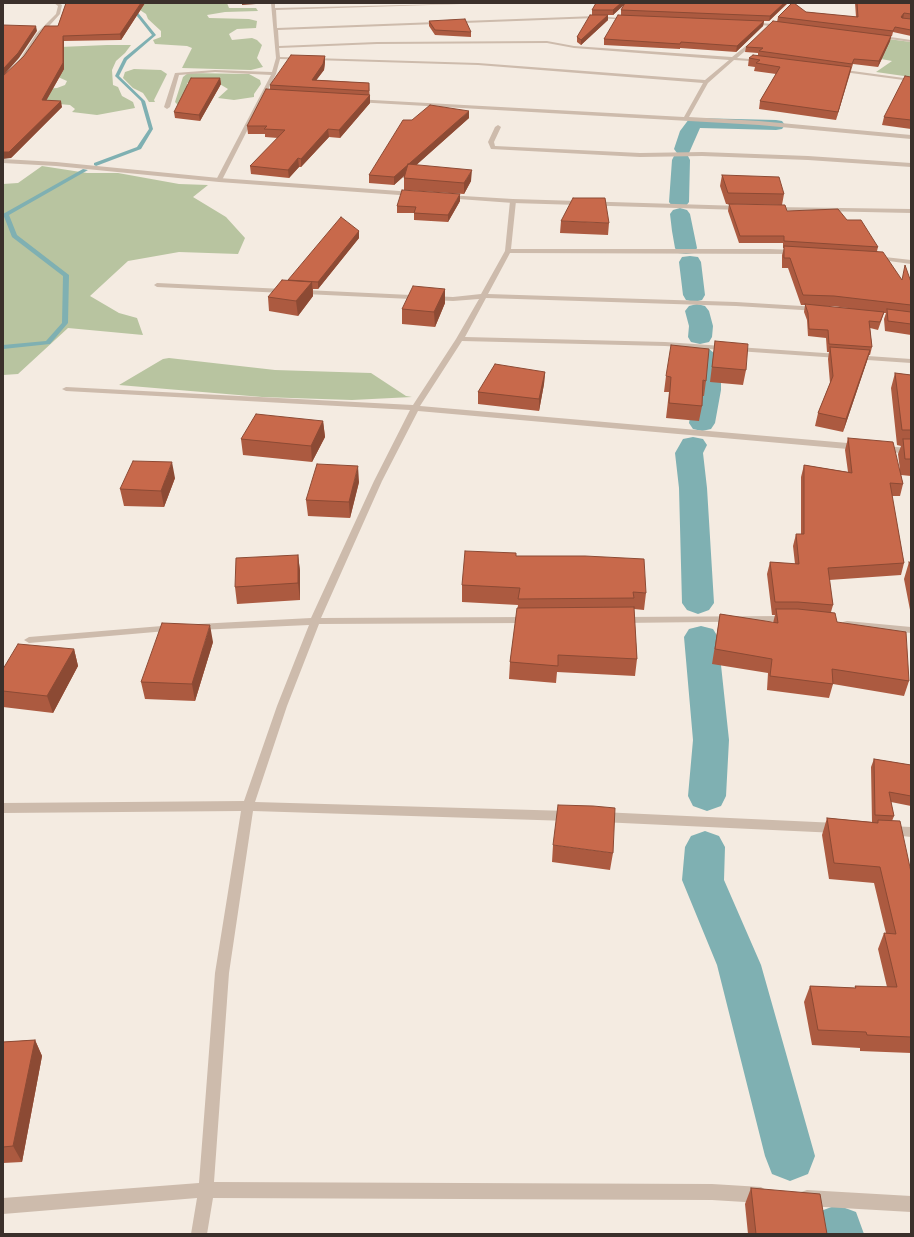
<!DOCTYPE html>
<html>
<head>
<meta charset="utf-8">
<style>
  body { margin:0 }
  #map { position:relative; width:914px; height:1237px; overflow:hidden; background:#f4ebe1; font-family:"DejaVu Sans",sans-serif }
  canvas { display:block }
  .frame { position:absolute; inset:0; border:4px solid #3b302b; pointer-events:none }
</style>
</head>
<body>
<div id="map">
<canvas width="914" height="1237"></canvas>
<div class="frame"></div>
</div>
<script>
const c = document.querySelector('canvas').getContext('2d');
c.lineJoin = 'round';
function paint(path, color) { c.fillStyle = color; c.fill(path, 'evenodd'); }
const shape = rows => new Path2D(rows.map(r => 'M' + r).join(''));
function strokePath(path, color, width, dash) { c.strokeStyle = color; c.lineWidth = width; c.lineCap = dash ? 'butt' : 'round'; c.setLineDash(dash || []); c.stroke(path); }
paint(shape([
  [102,3,227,3,229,8,256,8,258,11,225,12,207,15,209,18,249,19,257,21,256,28,237,29,229,34,232,40,252,38,257,40,262,45,257,58,263,67,251,70,182,68,192,48,187,46,155,44,153,40,161,37,161,31,148,19,146,14,137,8],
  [873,37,911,42,911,77,876,72,892,61,865,56],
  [107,45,131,45,125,53,116,61,112,70,113,85,118,87,122,96,133,102,135,108,97,115,72,112,75,109,70,105,47,103,3,91,57,88,65,85,67,81,58,77,60,47],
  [134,69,161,70,167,74,154,100,155,102,149,102,143,93,133,88,123,78,125,72],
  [188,73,249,74,260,80,261,84,254,94,254,97,234,100,218,98,228,89,213,80,194,81,187,83,187,95,195,103,178,105,175,102,183,77],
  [42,166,87,173,118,173,179,184,208,185,193,197,226,217,245,238,238,254,179,252,128,261,90,296,119,313,137,318,143,335,68,328,18,374,3,375,3,184,18,183],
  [169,358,275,370,371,373,406,396,412,397,352,400,262,397,119,385,163,359]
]), '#b8c4a0');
paint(shape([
  [128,8,135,9,156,35,127,60,119,76,145,101,153,129,141,149,96,166,94,165,94,163,137,147,149,129,141,101,115,76,124,58,152,35,133,11,127,10,128,8],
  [83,169,88,170,9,215,17,235,69,275,68,323,50,344,3,349,3,345,46,341,62,323,63,276,12,237,3,214,83,169]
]), '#7fb0b2');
paint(shape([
  [695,118,776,120,782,121,785,125,782,129,776,130,700,128,689,153,683,154,677,153,674,149,680,131,689,119,695,118],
  [681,154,688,156,690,160,689,202,686,206,679,208,672,206,669,202,672,160,674,156,681,154],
  [680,208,687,210,690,214,697,248,694,253,686,254,678,253,675,248,672,231,670,214,673,210,680,208],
  [690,256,698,257,701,262,705,295,702,300,694,302,686,300,683,295,679,262,682,257,690,256],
  [697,304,705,306,709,311,713,326,712,337,709,342,700,344,691,342,688,337,689,326,685,311,689,306,697,304],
  [699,346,708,348,715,354,721,366,721,390,715,423,711,429,702,431,693,429,689,423,695,390,697,366,687,353,690,348,699,346],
  [693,437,703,439,707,445,703,453,707,488,714,603,709,610,698,614,687,610,682,603,679,488,675,453,683,439,693,437],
  [701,626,713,629,718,637,729,740,726,796,721,806,707,811,693,806,688,796,693,740,684,637,689,629,701,626],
  [705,831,719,836,725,847,724,880,761,965,815,1156,808,1174,790,1181,772,1174,765,1156,717,965,682,880,685,847,691,836,705,831],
  [837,1205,856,1212,864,1234,812,1234,811,1231,818,1212,837,1205]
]), '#7fb0b2');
paint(shape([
  [54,3,59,3,62,5,60,14,40,36,24,61,3,82,3,78,20,59,36,34,56,14,58,6,54,3],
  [271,3,275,3,275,8,492,3,276,10,277,28,596,16,632,19,630,20,596,18,278,30,279,46,377,42,547,41,574,46,732,57,756,38,758,40,737,58,762,60,764,62,734,60,708,83,689,117,759,121,911,135,911,139,759,125,356,102,354,101,354,99,684,117,703,83,478,65,280,59,276,74,222,180,217,181,216,180,271,75,215,72,179,75,170,107,167,109,164,107,175,73,215,70,272,72,276,58,271,3],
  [547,43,574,48,729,60,705,80,478,63,280,57,279,48,377,44,547,43],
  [750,22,784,25,786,26,784,27,748,24,750,22],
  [877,35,911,40,911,42,875,37,877,35],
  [838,69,911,79,911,81,836,71,838,69],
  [498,125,501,127,494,142,495,146,640,153,702,152,808,156,911,163,911,167,808,160,702,156,640,157,491,149,488,142,495,127,498,125],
  [513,199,516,201,511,249,769,249,796,250,799,252,796,254,510,253,488,294,736,302,818,307,822,309,818,311,736,306,486,298,465,337,665,342,911,359,911,363,665,346,462,341,420,406,859,444,863,447,859,450,418,411,382,481,321,618,527,617,532,620,527,623,319,624,287,706,255,802,569,811,573,813,575,816,573,819,569,821,253,811,229,973,214,1182,712,1184,761,1187,766,1190,769,1195,766,1200,761,1203,712,1200,213,1198,207,1234,191,1234,197,1198,3,1214,3,1198,199,1183,215,973,241,811,3,813,3,803,244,801,277,706,309,625,198,630,193,627,198,624,311,618,374,481,410,410,66,391,62,389,66,387,413,405,456,339,479,299,453,301,157,287,154,285,157,283,453,297,481,294,505,251,510,201,513,199],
  [876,256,911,260,911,264,874,259,874,257,876,256],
  [881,446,911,448,911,454,878,451,877,449,878,447,881,446],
  [787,616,792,619,791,621,621,623,616,620,621,617,787,616],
  [847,621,911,627,911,633,843,626,842,624,843,622,847,621],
  [174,625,178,626,179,628,178,630,29,643,24,640,29,637,174,625],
  [601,812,837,823,841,825,843,828,841,831,837,833,601,822,597,820,595,817,597,814,601,812],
  [888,826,911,827,911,837,884,834,882,831,884,828,888,826],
  [807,1190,911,1196,911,1212,807,1206,801,1204,799,1198,801,1192,807,1190]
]), '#cdbbac');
paint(shape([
  [3,159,56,162,219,178,413,192,416,194,413,196,219,182,56,166,3,163,3,159],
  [447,195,513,199,741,206,744,208,741,210,513,203,445,198,445,196,447,195],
  [773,207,911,209,911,213,771,210,771,208,773,207]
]), '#cdbbac');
paint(shape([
  [66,3,145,3,121,40,64,41,64,69,46,101,62,107,11,158],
  [596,3,787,4,769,21,764,21,763,26,736,52,680,48,680,49,604,45,604,39,621,15,621,10,625,4,613,15,608,15,608,20,581,45,577,42,577,37,592,15,592,10],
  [855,3,911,3,911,36,893,32,892,36,891,36,890,41,878,67,853,64,836,120,759,109,760,101,776,74,754,71,755,67,748,66,749,58,758,56,758,53,745,52,746,47,777,22,778,17,806,12,856,17],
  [429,21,471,32,471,37,435,35,429,26],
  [325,56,325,62,324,70,316,80,369,83,370,103,340,138,329,137,301,167,299,167,289,178,251,174,250,166,278,138,265,137,265,134,248,134,247,126,270,89,270,85],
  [911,77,911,129,882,125,884,117],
  [220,78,221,84,200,121,175,118,174,112],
  [469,118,416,165,471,181,464,194,404,190,404,176,394,185,369,183,369,175,412,120],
  [722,175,784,194,782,205,726,204,720,186],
  [460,201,448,222,414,220,414,213,397,213,397,206],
  [729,204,787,211,847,220,878,247,877,251,902,280,911,282,911,335,885,331,884,319,886,313,884,313,878,330,870,328,872,347,870,355,869,355,867,361,843,432,815,426,818,413,830,383,828,359,829,352,827,352,826,338,808,336,807,320,804,312,805,305,801,305,788,268,782,268,782,255,784,248,783,248,783,243,739,243,728,211],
  [820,306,832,306,848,308],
  [561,221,609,223,608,235,560,233],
  [359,231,359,238,318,289,313,289,313,296,298,316,269,311,268,297],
  [445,289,445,303,435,327,402,324,402,309],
  [715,341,746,370,743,385,710,382],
  [545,372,544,384,539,411,478,404,478,392],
  [895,373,911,375,911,476,901,475,903,484,900,496,892,496,904,563,901,575,829,580,833,605,831,612,837,622,909,681,904,696,833,684,829,698,767,690,768,673,712,664,720,614,773,623,775,615,772,615,767,574,770,562,795,564,793,546,796,534,801,534,801,477,804,465,848,472,845,450,848,438,900,470,898,454,901,446,897,445,891,388],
  [666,376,706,381,704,396,702,396,702,406,699,421,666,418,669,392,664,392],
  [323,421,325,437,312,462,243,455,241,439],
  [175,478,164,507,124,506,120,489],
  [359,482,350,518,308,516,306,500],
  [298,555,300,571,300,600,237,604,235,587],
  [516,556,646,593,644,610,634,609,637,659,635,676,557,672,556,683,509,679,510,662,518,605,462,602,462,585],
  [909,562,911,563,911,615,904,579],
  [213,642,195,701,145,699,141,682],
  [74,649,78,666,53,713,3,707,3,669],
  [874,759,911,765,911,806,891,802,894,816,892,821,911,872,911,1053,860,1051,860,1048,812,1045,804,1002,810,986,855,988,855,986,887,987,878,949,884,933,886,933,874,883,829,879,822,835,827,818,872,822,871,767],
  [553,845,613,853,610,870,552,862],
  [35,1040,42,1056,22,1162,3,1163,3,1042],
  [751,1188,827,1234,748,1234,745,1204]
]), '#ac5a40');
paint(shape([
  [141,3,145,3,121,40,120,34],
  [242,3,270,3,242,5],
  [621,3,626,3,613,15,613,10],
  [784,3,787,3,769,21,770,16],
  [904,13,903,19,900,22,901,17],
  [608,15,608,20,581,45,581,40],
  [764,21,763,26,736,52,737,46],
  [36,26,37,31,19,58,3,76,3,69],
  [63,36,64,41,64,69,43,106,42,100],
  [891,36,890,41,878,67,879,61],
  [325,56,325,62,324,70,312,86,312,80],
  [851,67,849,75,836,120,838,112],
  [220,78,221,84,200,121,199,115],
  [370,95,370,103,340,138,339,130],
  [61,101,62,107,11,158,3,159,3,152],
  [469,111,469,118,394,185,394,177],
  [328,129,329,137,301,167,301,159],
  [298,158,299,167,289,178,288,170],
  [472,170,471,181,464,194,464,183],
  [460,194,460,201,448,222,448,215],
  [359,231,359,238,318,289,318,282],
  [312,282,313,296,298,316,296,301],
  [445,289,445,303,435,327,434,312],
  [870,350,867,361,843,432,846,419],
  [545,372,544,384,539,411,539,399],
  [323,421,325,437,312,462,311,446],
  [172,462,175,478,164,507,161,491],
  [358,466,359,482,350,518,349,502],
  [298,555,300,571,300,600,298,583],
  [210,625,213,642,195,701,192,684],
  [74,649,78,666,53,713,47,696],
  [35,1040,42,1056,22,1162,13,1146]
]), '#8c4a34');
const building = shape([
  [66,3,141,3,120,34,63,36,63,63,42,100,61,101,9,152,3,152,3,76,24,56,45,26,58,26,66,3],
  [596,3,621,3,613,10,592,10,596,3],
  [625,3,784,3,770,16,621,10,625,3],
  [792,3,794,3,806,12,858,17,857,3,911,3,911,14,904,13,901,17,902,18,911,19,911,30,895,27,893,31,778,17,792,3],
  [590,15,608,15,581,40,577,37,590,15],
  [618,15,764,21,737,46,681,42,680,44,604,39,618,15],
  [465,19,471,32,435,30,429,21,465,19],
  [773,21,891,36,879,61,854,59,852,64,759,51,763,48,746,47,773,21],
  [3,25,36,26,18,53,3,69,3,25],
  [291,55,325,56,323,64,312,80,369,83,369,91,270,85,291,55],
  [753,55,851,67,838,112,760,101,780,67,756,63,760,60,749,58,753,55],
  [905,76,911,77,911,120,884,117,905,76],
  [191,78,220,78,199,115,174,112,191,78],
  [266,89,370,95,339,130,328,129,301,159,298,158,288,170,250,166,285,130,264,129,267,126,247,126,266,89],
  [430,105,469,111,394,177,369,175,403,120,412,120,430,105],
  [408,164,472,170,464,183,404,178,408,164],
  [722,175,779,177,784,194,728,193,722,175],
  [402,190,460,194,448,215,414,213,416,207,397,206,402,190],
  [573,198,605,198,609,223,561,221,573,198],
  [729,204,785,205,787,211,838,209,847,220,861,220,878,247,784,241,784,236,740,236,729,204],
  [341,217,359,231,318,282,288,280,341,217],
  [784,246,883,252,902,280,905,265,911,282,911,305,834,296,803,295,790,258,784,258,784,246],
  [282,280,312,282,296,301,268,297,282,280],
  [413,286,445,289,434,312,402,309,413,286],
  [805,304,884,312,880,322,869,321,872,347,829,344,828,330,809,329,808,313,805,304],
  [887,309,911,312,911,324,888,321,887,309],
  [715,341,748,344,746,370,712,367,715,341],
  [671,345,709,349,706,381,703,380,702,406,669,403,671,377,666,376,671,345],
  [830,347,870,350,846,419,818,413,833,376,830,347],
  [495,364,545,372,539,399,478,392,495,364],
  [895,373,911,375,911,430,902,430,895,373],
  [256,414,323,421,311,446,241,439,256,414],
  [848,438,893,442,903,484,890,483,904,563,828,568,833,605,798,602,775,602,770,562,799,564,796,534,804,534,804,465,852,473,848,438],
  [903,439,911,439,911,459,905,459,903,439],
  [133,461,172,462,161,491,120,489,133,461],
  [317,464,358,466,349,502,306,500,317,464],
  [465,551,516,553,516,556,585,556,644,559,646,593,633,592,634,598,518,599,520,588,462,585,465,551],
  [298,555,298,583,235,587,236,558,298,555],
  [909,562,911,563,911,571,909,562],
  [634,607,637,659,558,655,558,666,510,662,517,608,634,607],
  [776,609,798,609,835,613,837,622,906,632,909,681,832,669,833,684,770,676,772,659,715,649,720,614,778,623,776,609],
  [162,623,210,625,192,684,141,682,162,623],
  [18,644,74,649,47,696,3,691,3,669,18,644],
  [874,759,911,765,911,796,889,792,894,816,875,815,874,759],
  [558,805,593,806,615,808,613,853,553,845,558,805],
  [827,818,878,823,878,820,900,821,911,872,911,1037,867,1035,866,1032,818,1030,810,986,856,988,855,986,897,987,884,933,896,934,880,867,834,863,827,818],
  [35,1040,13,1146,3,1147,3,1042,35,1040],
  [751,1188,820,1194,827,1234,756,1234,751,1188]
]);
paint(building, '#c8694b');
strokePath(building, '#8c4a34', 1);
</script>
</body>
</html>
